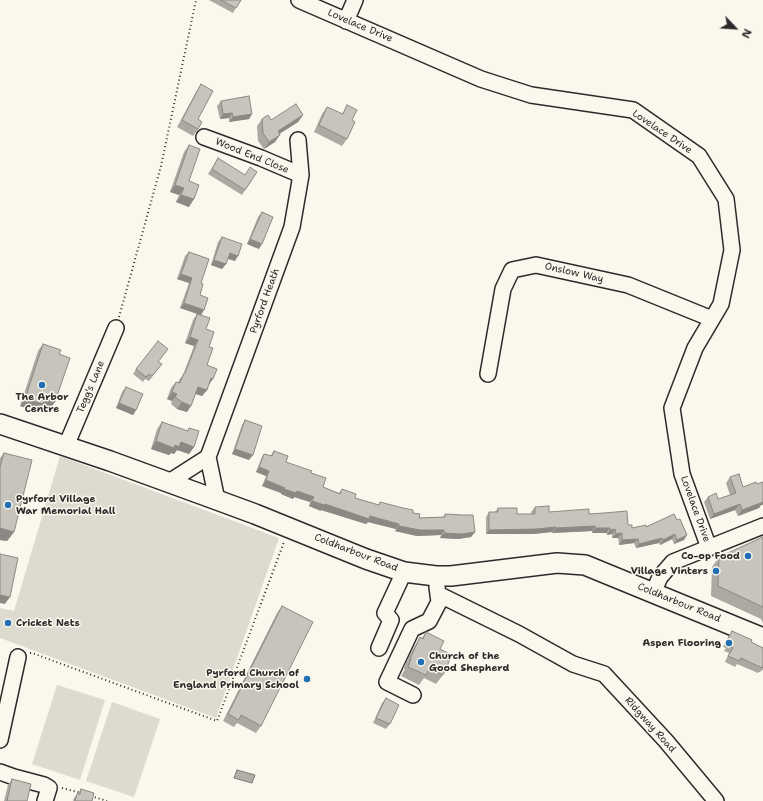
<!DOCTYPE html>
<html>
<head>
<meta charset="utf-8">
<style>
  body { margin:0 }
  #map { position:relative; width:763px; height:801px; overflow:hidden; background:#fbf7ec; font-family:"Shantell Sans",sans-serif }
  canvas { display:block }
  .north { position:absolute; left:715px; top:8px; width:40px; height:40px; -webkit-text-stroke:3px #fbf7ec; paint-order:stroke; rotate:115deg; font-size:11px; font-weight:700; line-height:16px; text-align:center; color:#2b2b2b }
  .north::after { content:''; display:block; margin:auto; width:14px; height:18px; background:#2b2b2b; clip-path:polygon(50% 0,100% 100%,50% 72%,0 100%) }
</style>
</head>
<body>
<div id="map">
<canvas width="763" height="801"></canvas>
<div class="north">N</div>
</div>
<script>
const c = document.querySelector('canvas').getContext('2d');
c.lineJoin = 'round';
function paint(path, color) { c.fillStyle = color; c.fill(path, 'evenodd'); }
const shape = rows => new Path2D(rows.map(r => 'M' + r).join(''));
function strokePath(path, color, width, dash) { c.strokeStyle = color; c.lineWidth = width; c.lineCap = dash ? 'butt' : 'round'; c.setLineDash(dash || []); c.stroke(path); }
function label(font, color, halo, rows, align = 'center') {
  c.font = font + ' "Shantell Sans",sans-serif'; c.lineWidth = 3; c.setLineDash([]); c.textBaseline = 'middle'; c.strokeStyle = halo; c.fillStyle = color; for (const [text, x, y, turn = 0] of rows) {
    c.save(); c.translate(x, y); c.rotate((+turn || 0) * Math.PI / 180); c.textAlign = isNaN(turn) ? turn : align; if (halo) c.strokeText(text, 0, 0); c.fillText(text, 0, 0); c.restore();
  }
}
paint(shape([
  [60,456,279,538,216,718,0,638,0,608,14,611],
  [57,685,105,700,80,780,32,764],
  [112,702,160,719,134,797,86,781]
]), '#dddad0');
const water = shape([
  [237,770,255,775,252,783,234,778,237,770]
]);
paint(water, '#b1afa7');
strokePath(water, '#7b7a75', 1);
const minor = shape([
  [299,0,481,79,531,95,633,110,699,156,726,199,732,250,721,304,695,348,672,408,682,474,709,548],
  [346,21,355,0],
  [204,137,261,158,301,175],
  [488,374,503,289,512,270,536,265,628,285,712,319],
  [66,446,116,328],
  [169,482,208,457],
  [217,500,208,457,292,227,301,175,298,140],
  [653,593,660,577,673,562,763,526],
  [438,594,519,634,573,664,604,674,666,741,716,801],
  [379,648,391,620,385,613,404,572],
  [413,695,387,682,412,629,429,621,439,602,437,587],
  [0,740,18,657],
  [0,772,14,777,44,785,49,788,45,801]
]);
const major = shape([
  [0,424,110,461,217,500,255,514,366,559,404,572,436,576,451,576,557,563,585,565,763,638]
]);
strokePath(minor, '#2b2b2b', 18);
strokePath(major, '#2b2b2b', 22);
strokePath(shape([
  [119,317,161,166,196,0],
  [30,653,32,653,217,721,284,542],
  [62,788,81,793],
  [91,796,107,801]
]), '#2b2b2b', 2, [1, 3]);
strokePath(minor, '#fbf7ec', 15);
strokePath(major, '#fbf7ec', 19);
paint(shape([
  [209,0,241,0,233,13],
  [201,84,198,119,198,129,193,136,177,127,196,92],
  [221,101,252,114,249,119,229,122,229,118,220,119,217,106],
  [347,105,352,120,347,139,342,146,314,132,322,114,327,107,342,114],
  [303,115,298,122,279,134,275,142,264,149,258,141,257,126,262,119,271,120],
  [189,145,189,207,176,202,179,195,170,192,184,152],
  [218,158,245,175,257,172,242,195,208,174],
  [262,212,259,249,247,244,258,217],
  [222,237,235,261,228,259,226,264,222,269,211,265,218,242],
  [189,252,201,283,200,295,204,310,201,315,206,329,209,347,207,365,208,386,207,390,202,396,195,394,187,412,177,409,171,404,172,401,167,399,171,388,176,382,178,383,179,380,183,375,194,346,185,343,193,320,197,314,180,308,189,283,177,279,185,256],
  [43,344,59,354,50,409,42,406,38,412,20,406,38,351],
  [158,362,162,364,149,381,145,379,143,382,133,374,136,369],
  [126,387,136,410,133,415,116,408,122,392],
  [245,420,249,460,232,454,242,425],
  [162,422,187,431,189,428,194,447,189,454,177,450,174,454,171,453,169,455,151,449,157,429],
  [274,451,286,462,311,473,323,487,339,493,342,489,355,498,378,505,380,502,413,513,419,518,443,517,445,514,475,532,471,537,458,539,440,538,441,535,417,536,395,531,396,529,368,522,366,524,321,510,321,511,309,506,310,502,294,497,293,499,281,494,281,493,262,486,266,476,256,472,261,459,264,454,270,456],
  [4,453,14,532,7,541,0,540,0,458],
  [730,477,743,487,757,484,763,482,763,505,761,505,759,508,738,516,735,510,710,519,704,502,708,497,718,499,730,495,726,483],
  [535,507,549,512,589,514,628,525,632,528,646,527,674,514,684,540,674,544,672,539,660,545,659,543,636,548,634,543,619,545,618,538,612,538,612,534,607,535,606,533,592,533,592,531,552,533,552,532,533,534,486,534,486,517,489,512,495,512,498,508,517,514,531,514,531,512],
  [763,537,763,623,761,619,711,596,712,567,719,557],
  [282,606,261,726,256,733,237,723,234,727,223,721,277,613],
  [732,631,751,642,763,648,763,670,762,670,760,672,759,672,758,673,737,664,735,667,725,662,729,653,724,651,726,648,723,647,728,637],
  [426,632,440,649,443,675,436,684,424,678,419,685,401,676,405,669,403,668,414,647,420,637,422,638],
  [386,698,390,724,386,729,373,723,382,703],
  [12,779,27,801,4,801,8,785],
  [81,789,92,801,73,801,74,798]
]), '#aba9a2');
paint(shape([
  [232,113,229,118,220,119,223,114],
  [252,114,249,119,229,122,233,117],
  [303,115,298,122,273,138,278,131],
  [280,135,275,142,264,149,269,142],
  [175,185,184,188,179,195,170,192],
  [181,195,194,199,189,207,176,202],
  [250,239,262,244,259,249,247,244],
  [230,253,238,256,235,261,226,258],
  [214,260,226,264,222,269,211,265],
  [181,274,192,278,189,283,177,279],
  [184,303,204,310,201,315,180,308],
  [190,337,198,340,194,346,185,343],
  [211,378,213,379,208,386],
  [198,387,207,390,202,396,194,393],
  [172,392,177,394,172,401,167,399],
  [45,398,55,402,50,409,42,406,38,412,20,406,25,399],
  [182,402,191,406,187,412,177,409],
  [119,403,136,410,133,415,116,408],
  [156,441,175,445,181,442,194,447,189,454,177,450,174,454,171,453,169,455,151,449],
  [235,449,253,455,249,460,232,454],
  [259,467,269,471,266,476,256,472],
  [266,480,285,488,281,493,262,486],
  [284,489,297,491,314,497,310,502,294,497,293,499,281,494],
  [763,500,763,505,761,505,759,508,738,516,742,510],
  [312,501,370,516,399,524,396,529,368,522,366,524,321,510,321,511,309,506],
  [740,504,735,510,710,519,714,514],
  [399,526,444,530,441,535,417,536,395,531],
  [595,526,592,531,552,533,556,528],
  [556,527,552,532,533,534,486,534,489,530],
  [0,528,14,532,7,541,0,540],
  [595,528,610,528,606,533,592,533],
  [615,529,612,534,607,535,610,530],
  [475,532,471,537,458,539,440,538,444,533],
  [622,533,618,538,612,538,616,534],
  [675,534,672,539,660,545,663,540],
  [687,535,684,540,674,544,677,540],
  [662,538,659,543,636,548,639,544],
  [638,539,634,543,619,545,622,540],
  [0,595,10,597,5,604,0,603]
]), '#8b8984');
const building = shape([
  [221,0,241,0,236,8,221,0],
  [201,84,213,91,198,119,202,122,198,129,182,120,201,84],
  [249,96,252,114,233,117,232,113,223,114,221,101,249,96],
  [296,104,303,115,278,131,280,135,269,142,263,133,262,119,268,115,271,120,296,104],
  [347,105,357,110,352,120,355,122,347,139,319,125,327,107,343,114,347,105],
  [189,145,200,149,189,181,199,185,194,199,181,195,184,188,175,185,189,145],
  [218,158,245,175,250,167,257,172,245,190,212,169,218,158],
  [262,212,273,217,262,244,250,239,262,212],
  [222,237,242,244,238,256,230,253,226,264,214,260,222,237],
  [189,252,209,259,201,283,203,284,200,295,208,298,204,310,184,303,192,278,181,274,189,252],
  [197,314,210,318,206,329,214,332,209,347,213,348,207,365,217,369,213,379,211,378,207,390,198,387,191,406,182,402,175,397,177,394,172,392,176,382,180,383,184,373,185,373,198,340,190,337,197,314],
  [158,341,168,349,158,362,162,364,152,376,149,374,146,377,136,369,158,341],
  [43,344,61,350,59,354,70,358,55,402,45,398,43,404,25,399,43,344],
  [126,387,143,394,136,410,119,403,126,387],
  [245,420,262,426,253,455,235,449,245,420],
  [162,422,188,431,189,428,199,431,194,447,181,442,179,447,175,445,174,448,156,441,162,422],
  [274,451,288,456,286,462,312,471,311,473,326,478,323,487,340,494,342,489,356,494,355,498,379,505,380,502,403,508,413,510,413,513,420,514,419,518,445,517,445,514,463,515,473,515,475,532,462,534,444,533,444,530,420,530,399,526,399,524,370,516,369,519,325,504,324,505,312,501,314,497,297,491,296,493,284,489,285,488,266,480,269,471,259,467,264,454,272,456,274,451],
  [4,453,32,460,14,532,0,528,0,467,4,453],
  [739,474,743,487,756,482,757,484,763,482,763,502,742,510,740,504,714,514,708,497,716,493,718,499,736,493,730,477,739,474],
  [549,506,549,512,589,509,589,514,604,513,627,511,628,525,632,525,632,528,646,525,646,527,674,514,677,520,680,519,687,535,677,540,675,534,663,540,662,538,639,544,638,539,622,540,622,533,616,534,615,529,610,530,610,528,595,528,595,526,556,528,556,527,536,529,489,530,489,512,498,512,498,508,517,508,517,514,535,514,535,507,549,506],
  [763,537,763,607,718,586,719,557,763,537],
  [0,554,18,558,10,597,0,595,0,554],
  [282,606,313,622,261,726,241,715,239,720,228,714,282,606],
  [732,631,752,640,751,642,763,648,763,666,762,668,741,658,739,661,728,656,733,648,728,646,730,642,727,641,732,631],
  [426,632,444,641,440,649,452,655,443,675,430,668,426,675,408,667,411,659,410,659,420,637,423,639,426,632],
  [386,698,399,705,390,724,376,718,386,698],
  [12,779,31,784,27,801,7,801,12,779],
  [81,789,94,793,92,801,75,801,77,794,80,794,81,789]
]);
paint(building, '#c7c4bc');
strokePath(building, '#8b8984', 1);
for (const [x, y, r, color] of [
  [42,385,4,"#1f6fb2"],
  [8,505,4,"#1f6fb2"],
  [748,556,4,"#1f6fb2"],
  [716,571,4,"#1f6fb2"],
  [8,623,4,"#1f6fb2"],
  [729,643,4,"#1f6fb2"],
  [421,662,4,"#1f6fb2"],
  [307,679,4,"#1f6fb2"]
]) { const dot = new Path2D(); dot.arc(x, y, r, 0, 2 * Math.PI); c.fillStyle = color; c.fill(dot); strokePath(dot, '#fbf7ec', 1.5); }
label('10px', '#2b2b2b', '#fbf7ec', [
  ["Lovelace Drive",360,26,23],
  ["Lovelace Drive",662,132,34],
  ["Wood End Close",252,156,22],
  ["Onslow Way",574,273,13],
  ["Pyrford Heath",265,301,-70],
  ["Tegg's Lane",91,387,-67],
  ["Lovelace Drive",695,509,70],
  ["Coldharbour Road",356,553,21],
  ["Coldharbour Road",679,603,22],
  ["Ridgway Road",650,725,48]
]);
label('bold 10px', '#2b2b2b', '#fbf7ec', [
  ["The Arbor",42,397,"center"],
  ["Centre",42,409,"center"],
  ["Pyrford Village",16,499,"left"],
  ["War Memorial Hall",16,511,"left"],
  ["Co-op Food",740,556],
  ["Village Vinters",708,571],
  ["Cricket Nets",16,623,"left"],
  ["Aspen Flooring",721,643],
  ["Church of the",429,656,"left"],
  ["Good Shepherd",429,668,"left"],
  ["Pyrford Church of",299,673],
  ["England Primary School",299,685]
], 'right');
</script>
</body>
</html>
